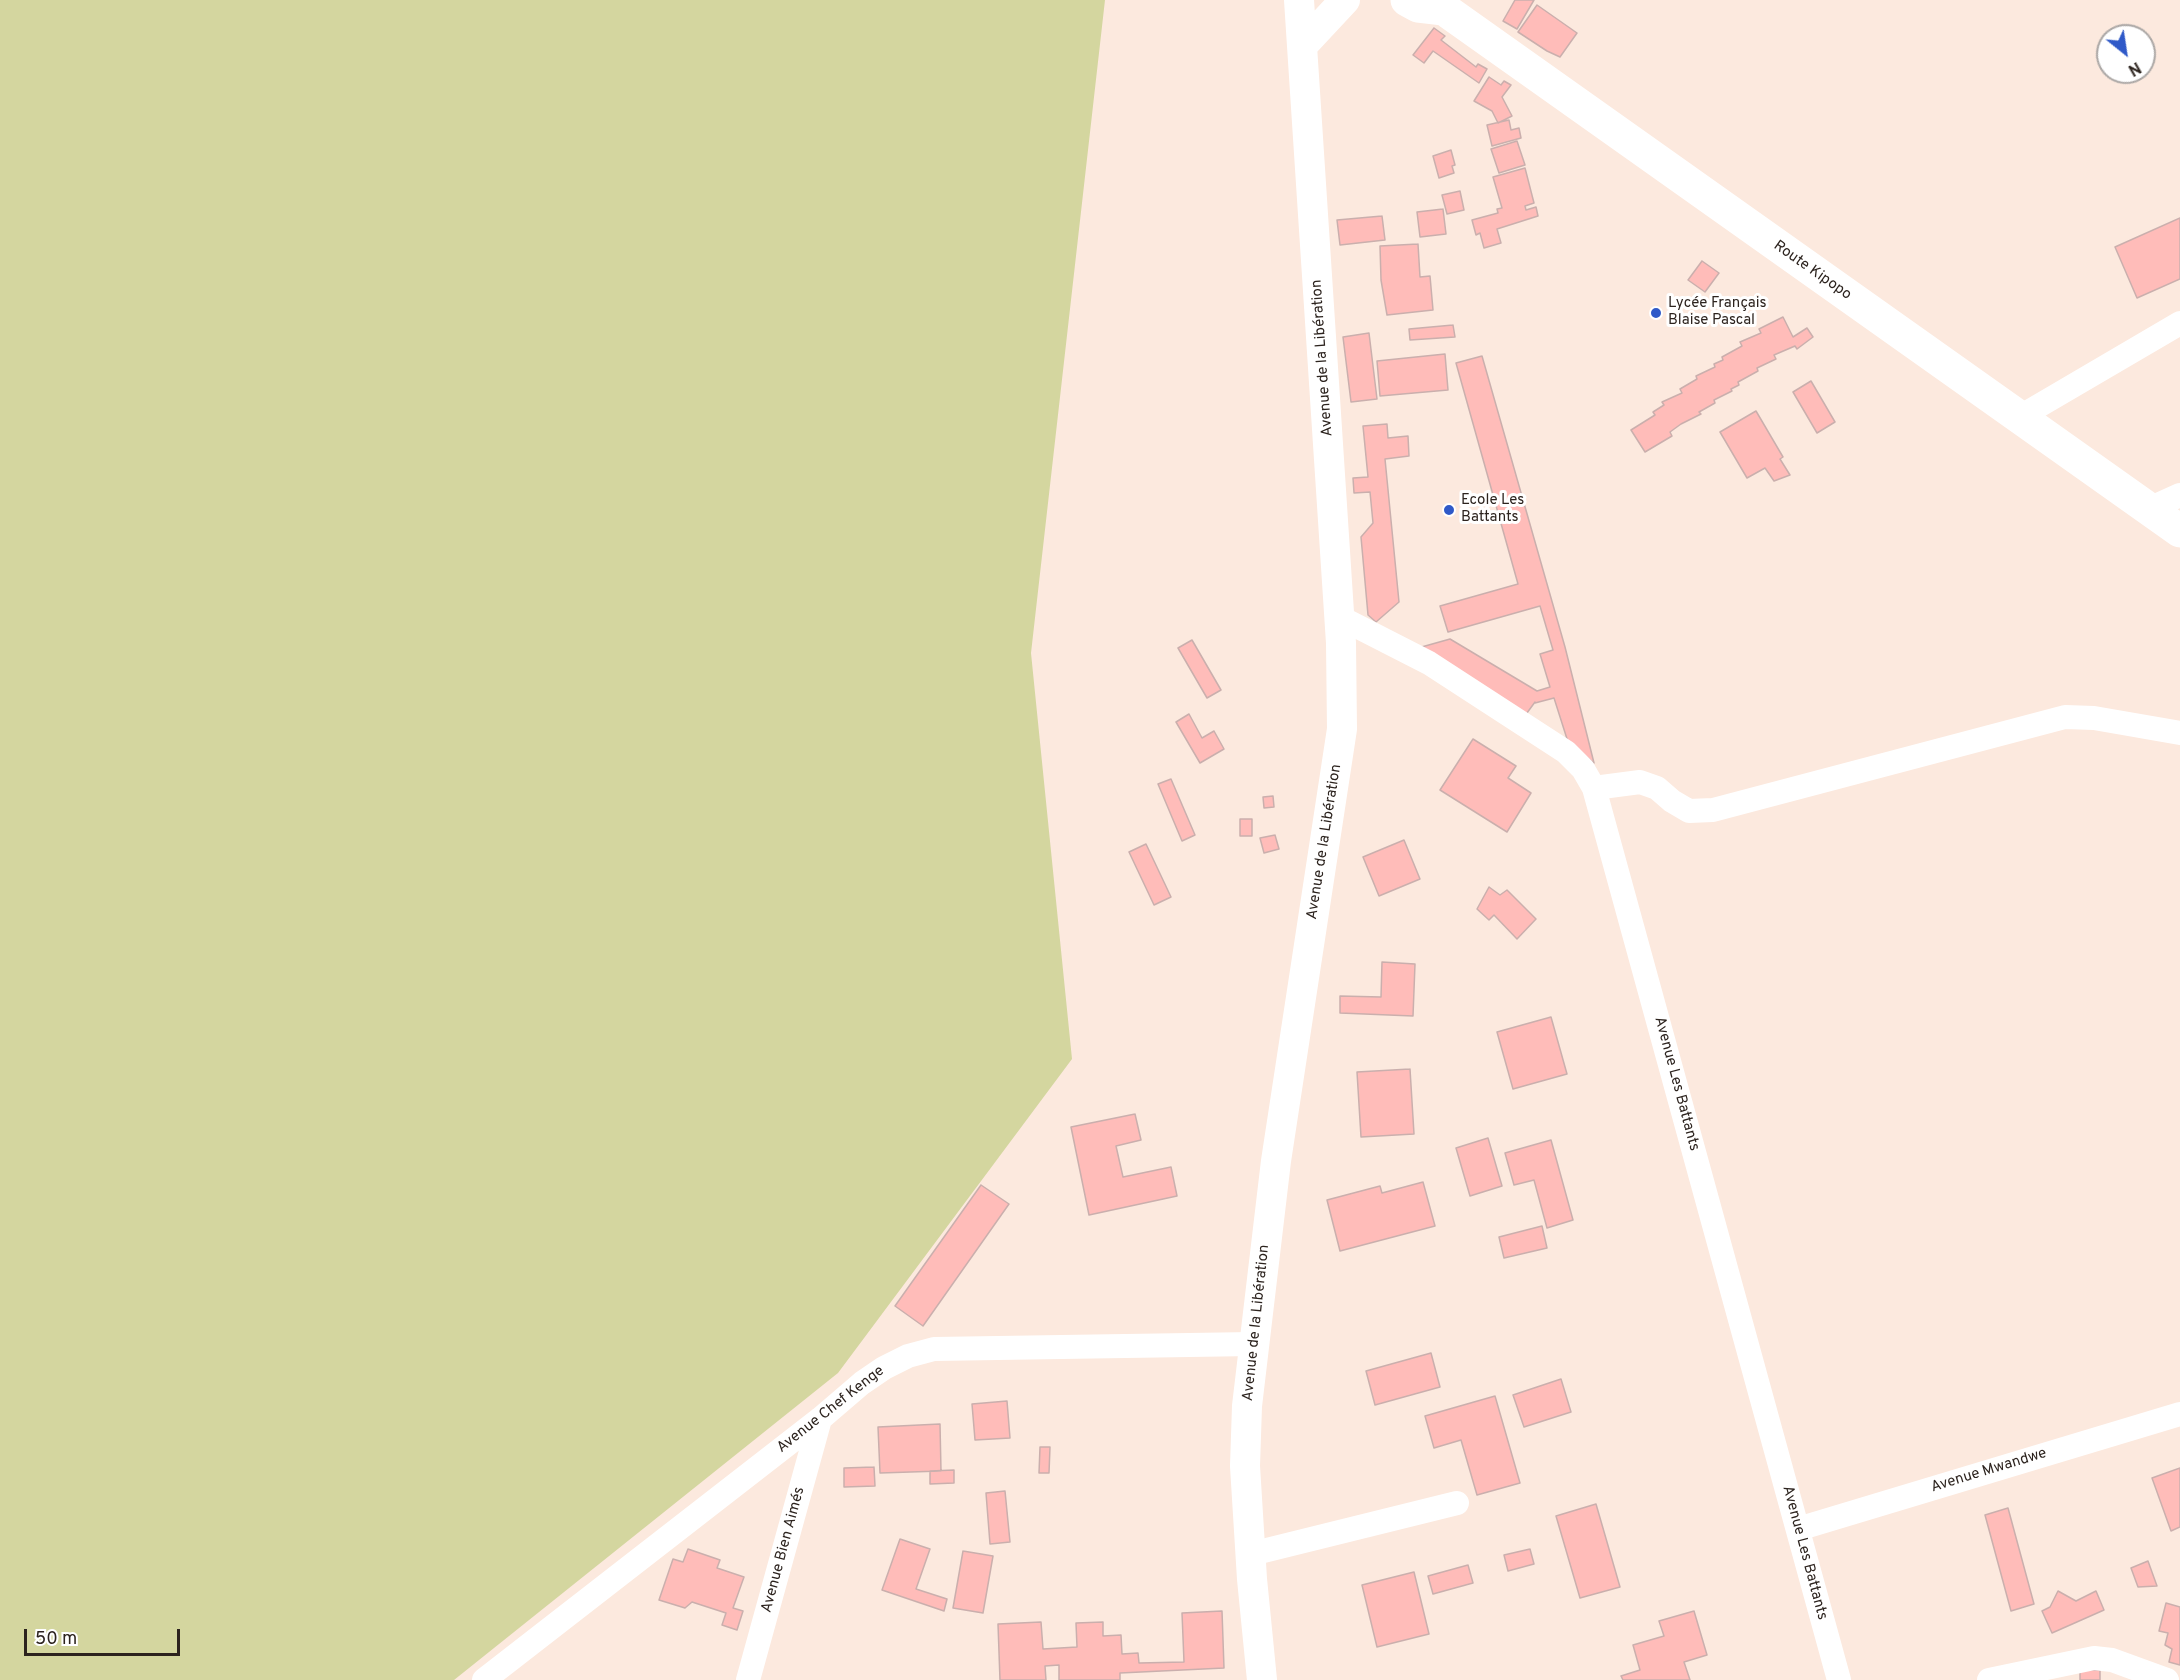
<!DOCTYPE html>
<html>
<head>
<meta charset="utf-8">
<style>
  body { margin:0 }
  #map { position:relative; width:2180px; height:1680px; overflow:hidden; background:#fce9de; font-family:Overpass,sans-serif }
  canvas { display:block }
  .north { position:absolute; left:2096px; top:24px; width:60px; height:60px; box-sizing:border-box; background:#fff; border:2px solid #aba7a5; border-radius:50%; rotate:150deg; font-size:16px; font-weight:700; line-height:24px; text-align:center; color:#2c231e }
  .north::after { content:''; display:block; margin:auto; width:21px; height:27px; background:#2f59c8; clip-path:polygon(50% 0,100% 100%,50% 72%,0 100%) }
  .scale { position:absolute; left:24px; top:1629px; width:156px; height:27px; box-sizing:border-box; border:3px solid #2c231e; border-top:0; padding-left:8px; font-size:18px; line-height:21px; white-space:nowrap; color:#2c231e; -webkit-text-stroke:4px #fff; paint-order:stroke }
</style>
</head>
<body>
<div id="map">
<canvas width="2180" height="1680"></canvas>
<div class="north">N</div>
<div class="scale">50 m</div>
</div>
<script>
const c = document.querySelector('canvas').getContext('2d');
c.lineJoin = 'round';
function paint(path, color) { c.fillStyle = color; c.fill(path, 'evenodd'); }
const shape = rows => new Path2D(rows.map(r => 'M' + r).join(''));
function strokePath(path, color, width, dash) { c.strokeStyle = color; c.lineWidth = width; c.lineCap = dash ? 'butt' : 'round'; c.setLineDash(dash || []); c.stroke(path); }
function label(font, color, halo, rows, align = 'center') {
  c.font = font + ' Overpass,sans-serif'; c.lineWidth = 6; c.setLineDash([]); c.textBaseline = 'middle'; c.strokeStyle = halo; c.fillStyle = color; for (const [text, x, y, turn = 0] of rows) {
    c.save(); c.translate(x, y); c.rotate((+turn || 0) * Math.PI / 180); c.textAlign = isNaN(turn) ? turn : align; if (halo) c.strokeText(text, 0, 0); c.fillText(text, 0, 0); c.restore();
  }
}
paint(shape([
  [0,0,1105,0,1031,653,1072,1059,838,1373,454,1680,0,1680]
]), '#d4d69f');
const building = shape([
  [1515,0,1534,0,1517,29,1503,21,1515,0],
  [1537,5,1577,33,1560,57,1547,51,1518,32,1537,5],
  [1434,28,1445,36,1441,40,1476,67,1478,64,1487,69,1479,83,1433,51,1424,63,1413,55,1434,28],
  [1489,77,1501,85,1504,81,1511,85,1502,97,1512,116,1498,123,1492,111,1474,101,1489,77],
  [1509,120,1511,130,1519,128,1521,138,1492,146,1487,125,1509,120],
  [1517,141,1525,165,1499,173,1491,149,1517,141],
  [1451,150,1455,165,1452,166,1454,173,1439,178,1433,156,1451,150],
  [1525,168,1534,203,1525,206,1526,210,1536,207,1538,216,1497,229,1501,243,1484,248,1480,233,1476,235,1472,220,1498,213,1497,209,1502,208,1493,177,1525,168],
  [1460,191,1464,210,1447,214,1442,195,1460,191],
  [1443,209,1446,234,1420,237,1417,212,1443,209],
  [1382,216,1385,240,1340,245,1337,220,1382,216],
  [2180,218,2180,279,2137,298,2115,247,2180,218],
  [1418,244,1420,277,1430,276,1433,310,1387,315,1381,280,1380,246,1418,244],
  [1702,261,1719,273,1705,292,1688,280,1702,261],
  [1783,317,1793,337,1807,328,1813,337,1797,349,1795,346,1774,355,1776,359,1757,368,1758,371,1738,382,1739,385,1731,389,1732,391,1714,400,1715,403,1699,412,1701,414,1681,424,1670,432,1672,436,1645,452,1631,430,1655,415,1653,412,1664,405,1662,402,1682,393,1680,389,1697,379,1696,376,1715,367,1714,364,1723,360,1722,357,1742,346,1740,342,1761,333,1759,329,1783,317],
  [1453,325,1455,337,1410,340,1409,329,1453,325],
  [1369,333,1377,399,1351,402,1343,337,1369,333],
  [1445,354,1448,390,1380,396,1377,361,1445,354],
  [1482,356,1565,647,1594,763,1568,742,1554,698,1535,703,1535,702,1524,717,1418,648,1450,639,1537,691,1550,687,1540,654,1553,650,1540,606,1448,632,1440,606,1518,584,1456,363,1482,356],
  [1811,381,1835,422,1817,433,1793,392,1811,381],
  [1756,411,1783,457,1780,459,1790,475,1774,481,1765,468,1747,478,1720,432,1756,411],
  [1387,424,1388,438,1408,436,1409,456,1385,459,1399,602,1376,622,1368,615,1361,537,1373,523,1370,492,1354,493,1353,478,1368,477,1363,426,1387,424],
  [1192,640,1221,690,1207,698,1178,648,1192,640],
  [1189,714,1202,738,1214,731,1224,749,1200,763,1176,722,1189,714],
  [1473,739,1516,766,1508,778,1531,793,1507,832,1440,790,1473,739],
  [1171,779,1195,835,1182,841,1158,784,1171,779],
  [1273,796,1274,807,1264,808,1263,797,1273,796],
  [1240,819,1252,819,1252,836,1240,836,1240,819],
  [1275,835,1279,849,1264,853,1260,838,1275,835],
  [1404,840,1420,879,1379,896,1363,857,1404,840],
  [1146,844,1171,897,1154,905,1129,852,1146,844],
  [1489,887,1500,895,1507,890,1536,919,1517,939,1494,915,1489,920,1477,909,1489,887],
  [1382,962,1415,964,1413,1016,1340,1013,1340,996,1381,997,1382,962],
  [1551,1017,1567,1074,1513,1089,1497,1032,1551,1017],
  [1410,1069,1414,1134,1361,1137,1357,1072,1410,1069],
  [1135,1114,1141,1140,1116,1146,1123,1177,1171,1167,1177,1196,1089,1215,1071,1127,1135,1114],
  [1488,1138,1502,1186,1470,1196,1456,1148,1488,1138],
  [1551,1140,1573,1220,1547,1228,1534,1180,1514,1185,1505,1153,1551,1140],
  [1423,1182,1435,1226,1340,1251,1327,1200,1380,1186,1382,1193,1423,1182],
  [981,1185,1009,1204,923,1326,895,1306,981,1185],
  [1542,1226,1547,1248,1504,1258,1499,1237,1542,1226],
  [1431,1353,1440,1387,1375,1405,1366,1371,1431,1353],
  [1561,1379,1571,1412,1524,1427,1513,1395,1561,1379],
  [1495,1396,1520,1483,1477,1495,1461,1440,1434,1448,1425,1416,1495,1396],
  [1007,1401,1010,1438,975,1440,972,1404,1007,1401],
  [940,1424,941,1471,880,1473,878,1427,940,1424],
  [1040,1447,1050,1447,1049,1473,1039,1473,1040,1447],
  [874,1467,875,1486,844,1487,844,1468,874,1467],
  [2180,1468,2180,1527,2171,1531,2152,1478,2180,1468],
  [954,1470,954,1483,930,1484,930,1471,954,1470],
  [1005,1491,1010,1542,990,1544,986,1493,1005,1491],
  [1596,1504,1620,1587,1580,1598,1556,1516,1596,1504],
  [2008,1508,2034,1604,2011,1611,1985,1515,2008,1508],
  [900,1539,930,1549,916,1589,947,1599,944,1611,882,1590,900,1539],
  [688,1549,720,1560,717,1568,744,1577,733,1608,743,1611,737,1630,722,1625,726,1613,692,1602,685,1608,659,1600,673,1559,683,1562,688,1549],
  [1530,1549,1534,1564,1508,1571,1504,1555,1530,1549],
  [963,1551,993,1556,983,1613,953,1608,963,1551],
  [2148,1561,2157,1586,2138,1587,2131,1568,2148,1561],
  [1468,1565,1473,1583,1433,1594,1428,1576,1468,1565],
  [1414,1572,1429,1634,1377,1647,1362,1585,1414,1572],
  [2058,1591,2076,1601,2096,1591,2104,1610,2052,1633,2042,1611,2050,1607,2058,1591],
  [2166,1603,2180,1607,2180,1665,2169,1662,2172,1649,2165,1645,2168,1633,2159,1631,2166,1603],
  [1222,1611,1224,1668,1120,1673,1120,1680,1059,1680,1059,1665,1045,1666,1046,1680,1000,1680,998,1624,1041,1622,1043,1649,1077,1647,1076,1623,1103,1622,1103,1636,1121,1635,1122,1654,1138,1653,1139,1663,1184,1662,1182,1613,1222,1611],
  [1694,1611,1707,1655,1684,1662,1690,1680,1623,1680,1621,1676,1640,1670,1633,1645,1664,1636,1659,1621,1694,1611],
  [2080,1670,2100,1670,2100,1680,2080,1680,2080,1670]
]);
paint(building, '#ffbcb9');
strokePath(building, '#caafad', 1.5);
strokePath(shape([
  [2018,418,2180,323],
  [2149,509,2180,495],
  [1339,617,1429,663,1566,752,1583,769,1594,788,1839,1680],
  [1594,788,1640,782,1657,788,1672,801,1689,811,1713,810,2065,717,2094,718,2180,733],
  [1798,1529,2180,1414],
  [1251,1554,1457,1503],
  [484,1680,820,1419,862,1383,884,1368,908,1356,934,1349,1253,1344],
  [748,1680,820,1419],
  [1989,1680,2094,1658,2112,1660,2167,1680]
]), '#fff', 24);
strokePath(shape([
  [1303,45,1345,0],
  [1262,1680,1252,1579,1245,1466,1247,1406,1276,1161,1342,729,1341,643,1299,0]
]), '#fff', 30);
strokePath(shape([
  [1407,0,1418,6,1444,9],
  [1437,0,1444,9,2180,531]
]), '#fff', 33);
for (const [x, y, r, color] of [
  [1656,313,6,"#2f59c8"],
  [1449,510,6,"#2f59c8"]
]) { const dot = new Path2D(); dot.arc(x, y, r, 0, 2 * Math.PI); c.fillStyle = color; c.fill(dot); strokePath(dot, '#fff', 2); }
label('15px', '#2c231e', '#fff', [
  ["Route Kipopo",1812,271,35],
  ["Avenue de la Libération",1323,358,-94],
  ["Avenue de la Libération",1325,842,-81],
  ["Avenue Les Battants",1676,1084,75],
  ["Avenue de la Libération",1257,1323,-84],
  ["Avenue Chef Kenge",831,1410,-38],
  ["Avenue Mwandwe",1989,1471,-17],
  ["Avenue Bien Aimés",784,1550,-75],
  ["Avenue Les Battants",1804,1553,75]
]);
label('15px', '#2c231e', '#fff', [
  ["Lycée Français",1668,304],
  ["Blaise Pascal",1668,321],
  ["Ecole Les",1461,501],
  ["Battants",1461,518]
], 'left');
</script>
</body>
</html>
